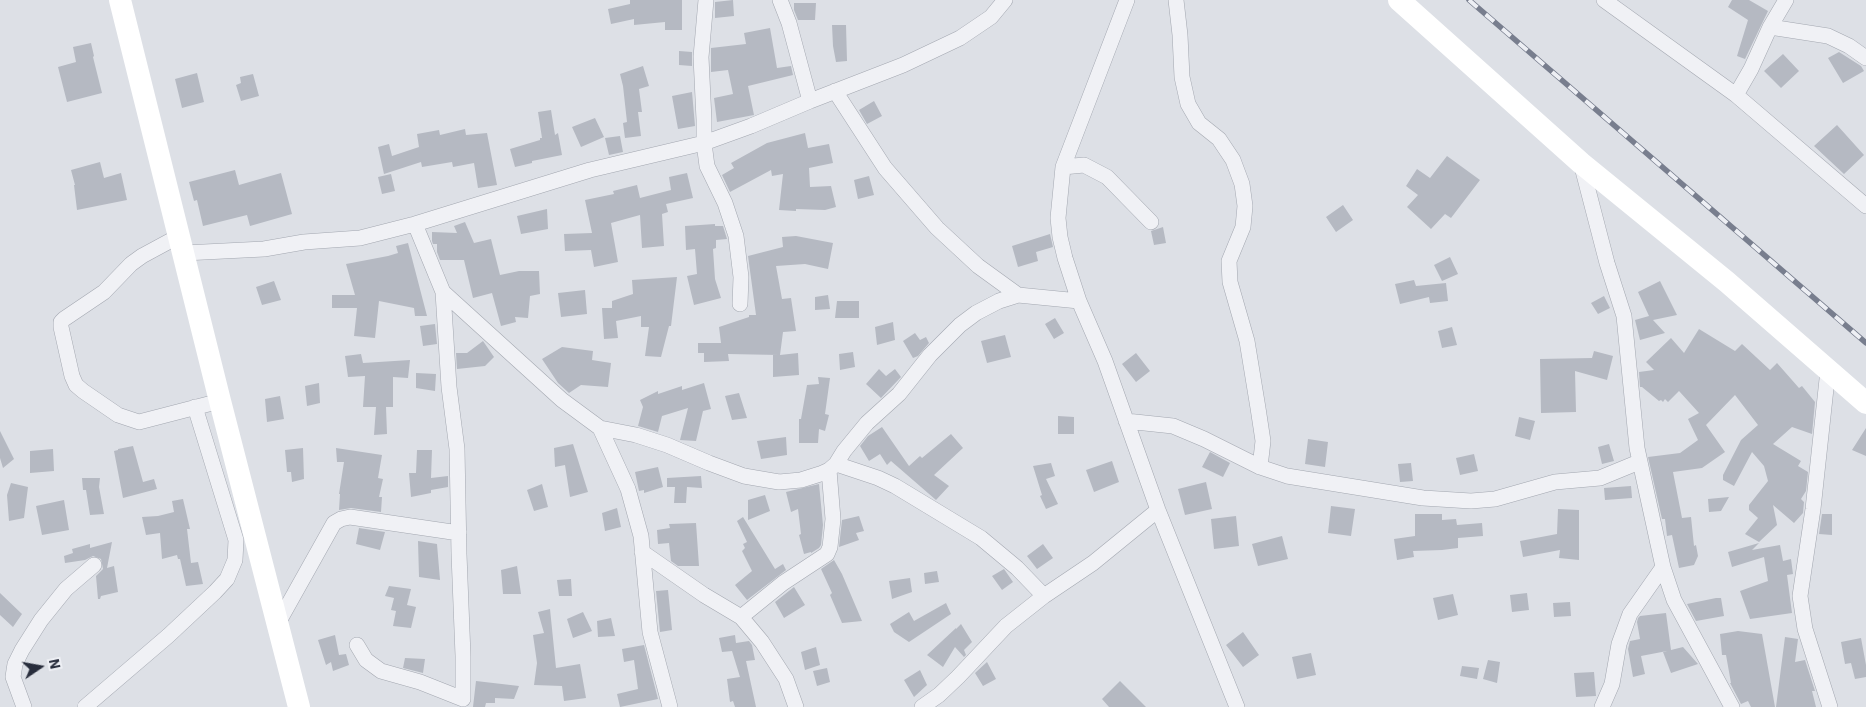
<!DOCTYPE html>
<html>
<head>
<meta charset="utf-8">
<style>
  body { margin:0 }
  #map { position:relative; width:1866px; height:707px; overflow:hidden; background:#dde0e6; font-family:"IBM Plex Sans",sans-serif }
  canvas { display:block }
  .north { position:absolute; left:15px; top:642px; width:50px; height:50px; -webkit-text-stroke:4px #edeff4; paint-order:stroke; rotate:78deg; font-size:14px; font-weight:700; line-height:20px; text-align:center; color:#282d3c }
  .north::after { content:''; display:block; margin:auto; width:18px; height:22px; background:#282d3c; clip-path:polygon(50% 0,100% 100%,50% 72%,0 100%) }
</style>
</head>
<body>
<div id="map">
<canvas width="1866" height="707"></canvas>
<div class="north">N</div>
</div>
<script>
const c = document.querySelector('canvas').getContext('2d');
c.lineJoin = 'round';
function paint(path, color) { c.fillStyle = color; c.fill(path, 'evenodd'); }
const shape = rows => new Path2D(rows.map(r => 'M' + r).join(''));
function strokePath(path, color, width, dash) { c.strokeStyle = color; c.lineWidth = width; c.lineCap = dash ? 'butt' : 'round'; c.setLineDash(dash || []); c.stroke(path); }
paint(shape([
  [630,0,682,0,682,30,665,30,665,22,634,25,634,19,611,24,608,9,630,4],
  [733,0,734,16,715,18,715,2],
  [1732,0,1749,0,1768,11,1745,59,1737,56,1748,20,1728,7],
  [794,3,816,3,815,20,798,20,794,10],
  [832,25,846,25,847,61,836,62,833,46],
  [770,28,777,68,791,66,793,75,748,86,754,115,717,122,714,98,733,94,728,70,711,72,711,48,746,44,744,33],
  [91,43,94,56,93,57,102,93,67,102,58,67,76,62,73,47],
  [679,51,692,52,692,66,679,65],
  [1839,52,1861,66,1864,71,1843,83,1828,58],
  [1783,54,1799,71,1781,88,1764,71],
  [643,66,649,86,639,89,642,112,638,112,641,136,625,138,623,123,627,122,623,86,620,74],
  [197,73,204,102,182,108,175,79],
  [253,74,259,96,241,101,236,85,241,83,240,77],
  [692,92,695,126,678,129,672,96],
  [874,101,882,116,867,124,859,110],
  [551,110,555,135,558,133,562,155,532,161,532,163,515,167,510,149,540,140,540,138,542,138,538,112],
  [595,118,604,137,581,147,572,127],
  [1837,125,1864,155,1844,174,1814,146],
  [465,129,466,135,487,133,497,185,478,188,474,163,453,167,452,162,422,167,421,162,384,174,378,147,389,144,392,156,419,147,417,134,439,130,440,135],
  [805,133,808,148,829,144,833,163,809,168,810,187,831,186,836,207,825,210,796,209,796,211,779,210,783,174,772,176,771,170,730,192,722,175,734,168,731,163,767,143],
  [620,136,623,152,609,155,605,138],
  [1447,156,1480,180,1451,218,1445,214,1431,229,1407,207,1418,195,1406,186,1417,169,1430,178],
  [100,162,104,178,121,173,127,200,77,210,74,185,75,185,71,170],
  [235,170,239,185,281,173,292,214,250,226,247,215,203,226,197,200,194,201,189,182],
  [687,173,693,198,666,204,668,212,662,214,664,246,642,248,640,215,611,223,618,262,594,267,591,250,565,251,564,234,592,233,585,200,614,194,613,191,637,185,640,198,671,190,669,177],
  [391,174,395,191,382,194,378,177],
  [869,176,874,195,858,199,854,180],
  [1343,205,1353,220,1336,232,1326,217],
  [547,209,548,229,521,234,517,216],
  [465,222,474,243,491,239,500,275,519,271,539,271,540,294,530,296,528,318,515,317,516,322,501,326,492,293,473,298,464,260,440,260,437,252,437,244,433,244,432,241,432,232,457,233,454,226],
  [715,224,715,226,723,226,727,239,716,240,716,248,713,249,715,279,721,298,694,305,687,276,697,274,695,249,686,250,685,226],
  [1163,227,1166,243,1154,245,1151,231],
  [1050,234,1053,247,1036,252,1038,261,1018,267,1012,246],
  [796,236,833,243,828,269,805,264,776,266,782,299,791,298,796,331,783,332,780,355,798,353,799,375,773,377,773,355,779,355,728,354,729,361,704,362,704,353,698,353,698,343,721,343,719,327,749,317,749,315,756,315,748,256,783,247,782,237],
  [408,243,427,316,415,316,414,308,379,301,375,338,354,336,357,308,332,308,332,295,355,295,346,264,388,256,398,253,396,246],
  [1450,257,1458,274,1442,281,1434,265],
  [677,277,671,326,669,326,661,357,645,356,649,327,641,327,641,316,616,321,618,338,604,339,602,308,612,308,612,301,633,294,632,280],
  [1414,280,1416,286,1446,283,1448,301,1430,303,1429,297,1400,304,1395,284],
  [274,281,281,300,262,305,256,287],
  [1660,281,1677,315,1653,320,1665,333,1640,340,1635,320,1649,316,1638,292],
  [585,290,587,314,561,317,558,293],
  [828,295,830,309,815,310,815,297],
  [1604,296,1610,308,1598,314,1591,303],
  [837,301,859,301,859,318,835,318],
  [1055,318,1064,333,1054,339,1045,324],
  [893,322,895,340,877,345,875,327],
  [435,324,437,344,423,346,420,326],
  [1452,327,1457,345,1442,348,1438,331],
  [1699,329,1735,351,1742,344,1770,370,1777,363,1799,388,1802,386,1815,402,1812,434,1792,427,1773,444,1801,461,1798,466,1808,472,1806,491,1801,499,1804,502,1803,513,1794,523,1773,505,1777,525,1759,542,1745,534,1758,518,1749,510,1749,505,1768,481,1764,466,1752,452,1734,486,1723,480,1723,475,1741,440,1758,425,1735,395,1706,425,1725,452,1702,468,1673,472,1682,518,1691,517,1694,546,1696,545,1698,556,1694,565,1679,568,1672,535,1667,536,1665,519,1662,519,1648,457,1680,453,1698,440,1688,419,1699,413,1679,391,1668,402,1665,399,1663,402,1661,400,1659,401,1642,387,1640,387,1639,372,1654,370,1646,362,1671,338,1684,353],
  [915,333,920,340,926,337,929,343,918,356,913,358,903,341],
  [1005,335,1011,357,987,363,981,341],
  [483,341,494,357,485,366,457,369,456,353,467,353],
  [562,347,593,351,592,360,611,363,608,387,581,385,569,393,558,383,542,359],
  [1594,351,1613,356,1607,380,1575,371,1576,412,1541,413,1540,359,1592,358],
  [853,352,855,367,840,370,839,354],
  [1136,353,1150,371,1136,382,1122,364],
  [361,354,363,363,410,360,408,378,393,377,393,407,386,407,387,434,374,435,376,407,363,407,365,376,348,377,345,356],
  [879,369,886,376,895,369,901,377,881,398,866,384],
  [416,373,436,374,435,391,416,388],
  [818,377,830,378,825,414,829,415,825,431,819,429,818,443,799,443,799,419,801,419,807,385,819,384],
  [319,383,320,403,307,406,305,386],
  [704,383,711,409,703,411,696,441,680,440,688,408,662,416,658,432,638,426,643,407,640,400,658,391,658,394,682,386,682,390],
  [739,393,747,418,732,420,725,396],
  [280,396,284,419,267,422,265,399],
  [1058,416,1074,417,1074,434,1058,434],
  [1519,417,1535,421,1530,440,1515,436],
  [882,427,909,466,920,456,922,458,951,434,963,448,934,475,949,486,936,500,891,461,887,465,880,454,869,461,860,446,868,436],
  [1866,428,1866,456,1852,450],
  [0,431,14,459,3,468,0,458],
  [786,437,787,455,761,459,757,441],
  [1308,439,1328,442,1325,467,1305,464],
  [573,444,588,492,570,497,565,465,555,467,554,448],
  [1609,444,1614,461,1602,464,1598,447],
  [133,446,143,482,154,479,157,489,123,498,114,451,118,450,118,449],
  [303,448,304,479,292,482,291,472,287,472,285,450],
  [336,448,382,455,378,478,383,479,379,497,382,497,381,512,351,508,339,510,340,494,339,494,344,462,337,462],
  [53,449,54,471,30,473,30,451],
  [417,450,432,450,431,478,448,476,448,487,431,490,431,493,411,497,409,473,416,473],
  [1210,452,1230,463,1223,477,1202,467],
  [1474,454,1478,471,1460,475,1456,458],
  [1112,461,1119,482,1094,492,1086,470],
  [1051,463,1055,476,1046,479,1058,504,1046,509,1040,496,1042,495,1033,466],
  [1411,463,1413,481,1400,482,1398,464],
  [658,467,663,487,644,493,644,490,639,491,635,472],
  [701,476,702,488,687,487,686,503,674,503,675,487,667,487,667,478],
  [82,478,100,478,99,487,104,514,90,515,86,490,83,490],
  [1206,482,1212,509,1185,515,1178,489],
  [11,483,28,487,24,518,9,521,7,495],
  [542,484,548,507,534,511,527,490],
  [819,484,823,525,821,545,819,548,811,553,811,552,804,554,799,535,801,534,798,509,791,512,786,492],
  [1631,486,1632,498,1605,500,1604,488],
  [765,495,770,511,748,520,748,500],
  [1729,497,1721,511,1709,512,1708,499],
  [183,499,190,529,187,529,191,563,198,562,203,584,186,586,180,559,178,559,177,555,162,559,160,533,146,535,142,517,158,516,174,512,172,501],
  [64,500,69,530,42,535,36,506],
  [1331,506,1355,509,1351,536,1328,533],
  [617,508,621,527,605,531,602,513],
  [1558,509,1579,510,1579,560,1559,558,1560,550,1523,557,1520,541,1557,534],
  [1415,514,1442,514,1442,520,1456,519,1457,525,1482,523,1483,536,1458,538,1458,548,1442,550,1413,551,1414,557,1397,560,1394,539,1415,536],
  [1822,514,1832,514,1832,535,1819,534],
  [859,516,864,531,856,533,859,540,839,547,842,520],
  [1236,516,1239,546,1214,549,1211,519],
  [743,517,775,569,783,564,786,570,747,600,735,585,752,571,742,551,745,548,743,544,747,542,737,521],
  [696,523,699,566,678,566,671,561,669,543,658,544,657,530,670,528,669,524],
  [359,528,385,532,380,550,356,544],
  [1282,536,1288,559,1258,566,1252,544],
  [418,541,437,544,440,580,419,577],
  [112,542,107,568,114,566,118,592,101,596,100,599,98,599,96,576,103,569,101,559,93,556,85,560,65,563,64,556,73,553,72,549,90,544,90,548],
  [1759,543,1752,550,1780,545,1783,561,1791,559,1793,574,1787,575,1792,613,1750,619,1740,591,1768,581,1764,557,1732,567,1728,552],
  [1043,544,1053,558,1037,569,1027,556],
  [834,560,842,574,862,621,842,623,830,595,832,593,821,569],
  [517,566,521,594,503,594,501,570],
  [1004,569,1013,582,1002,590,992,576],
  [937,571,939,582,925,584,924,573],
  [910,578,912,592,892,599,889,581],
  [571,579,572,596,559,596,557,580],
  [389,586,411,589,407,605,416,607,411,628,393,626,396,611,391,610,394,598,385,596],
  [794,587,805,605,784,618,775,602],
  [668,590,672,630,660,632,656,591],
  [0,593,22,614,13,627,0,615],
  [1527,593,1529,610,1512,612,1510,595],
  [1453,594,1458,615,1438,620,1433,598],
  [1716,598,1721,598,1724,616,1696,621,1687,604],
  [1570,602,1571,616,1554,617,1553,603],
  [946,603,951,614,909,642,894,632,890,624,909,612,914,621],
  [550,609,556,668,580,664,586,698,564,701,562,686,534,685,537,663,533,635,544,633,538,612],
  [583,612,592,631,573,638,567,619],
  [1666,613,1671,650,1683,647,1698,664,1671,673,1663,652,1667,651,1641,656,1645,674,1633,677,1628,649,1630,641,1640,639,1637,622,1638,618,1640,616],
  [611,618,615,636,598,637,597,621],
  [961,624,972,642,964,650,966,655,964,657,955,647,943,667,927,655,956,628,956,629],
  [1738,631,1762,634,1775,707,1751,707,1748,701,1741,704,1730,683,1731,683,1726,655,1722,655,1720,634],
  [1243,632,1259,655,1243,667,1226,645],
  [335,635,339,655,346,654,349,665,333,671,331,662,326,665,318,640],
  [735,635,736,643,749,641,752,645,755,660,746,661,756,707,735,707,733,701,730,702,727,679,740,677,732,651,722,652,719,638],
  [1785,637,1798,639,1795,662,1805,660,1815,691,1812,691,1816,707,1776,707],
  [1861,638,1866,665,1866,677,1855,679,1851,663,1845,664,1841,642],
  [644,645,658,699,620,707,617,694,638,689,634,660,624,662,622,649],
  [816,647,820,665,805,670,801,652],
  [1311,653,1316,675,1297,679,1292,657],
  [405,658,425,659,423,673,403,668],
  [1488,660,1500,662,1497,683,1483,679],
  [987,662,996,679,983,686,975,673],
  [1462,666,1479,668,1477,679,1460,676],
  [827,668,830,682,817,686,813,671],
  [920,670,927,685,914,697,904,680],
  [1594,672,1596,696,1576,697,1574,673],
  [476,681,519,686,514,699,495,698,495,703,486,703,485,707,473,707],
  [1120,681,1146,707,1109,707,1102,699]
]), '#b5b9c2');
const street = shape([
  [706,0,701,57,704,120,704,143,707,166,725,203,736,236,741,277,740,304],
  [780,0,789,23,810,101],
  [1127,0,1063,167,1058,218,1060,237,1065,258,1079,301,1105,361,1158,510,1237,707],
  [1176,0,1180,35,1182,77,1188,104,1199,123,1219,139,1233,160,1242,184,1245,206,1243,227,1229,261,1230,282,1247,341,1258,408,1263,441,1260,467],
  [1604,0,1736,95,1866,206],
  [1770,27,1828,36,1849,46,1866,58],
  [835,91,885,168,937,228,978,266,1018,295,1079,301],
  [1736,95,1751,69,1770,27,1786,0],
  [1581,163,1607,263,1624,316,1637,448,1663,567,1674,600,1732,707],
  [1063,167,1084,165,1107,177,1151,222],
  [179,236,142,256,131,264,104,292,64,319,61,322,61,327,72,376,76,385,83,391,118,415,139,422,220,401],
  [184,253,264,249,304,242,360,238,415,224,590,170,704,143,751,126,810,101,903,65,960,38,991,17,1005,0],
  [443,292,562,400,600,428,628,489,641,536,650,632,670,707],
  [1828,370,1813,509,1800,596,1805,629,1830,707],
  [1126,421,1173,426,1204,439,1260,467,1287,476,1423,498,1471,501,1495,499,1555,482,1600,478,1639,462],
  [600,428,636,435,667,445,709,463,744,476,779,482,801,480,820,474,829,470,836,464,844,451,867,423,899,394,930,355,960,325,976,313,999,301,1018,295],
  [836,464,878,478,895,486,981,538,1017,568,1044,596],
  [642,552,704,595,741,617,762,642,786,679,796,707],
  [741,617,783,583,827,554,830,547,833,519,829,470],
  [278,623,334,523,341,519,350,517,459,533],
  [357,645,366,660,381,671,420,682,463,699,463,656,459,554,457,449,449,387,443,292,415,224],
  [24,707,13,677,15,664,22,650,41,620,66,589,94,565],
  [85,707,168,636,215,592,227,579,235,560,236,540,195,407],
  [922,707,939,695,958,677,1006,626,1044,596,1093,563,1158,510],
  [1602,707,1612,684,1619,644,1630,614,1663,567]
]);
strokePath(street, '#a3a7b0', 16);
strokePath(street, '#f0f1f5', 15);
strokePath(shape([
  [120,0,220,401,299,707],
  [1399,0,1581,163,1727,282,1866,403]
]), '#fff', 22);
const rail = shape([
  [1469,0,1866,343]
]);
strokePath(rail, '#787e8e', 5.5);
strokePath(rail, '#edeff4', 4, [11]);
</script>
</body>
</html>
